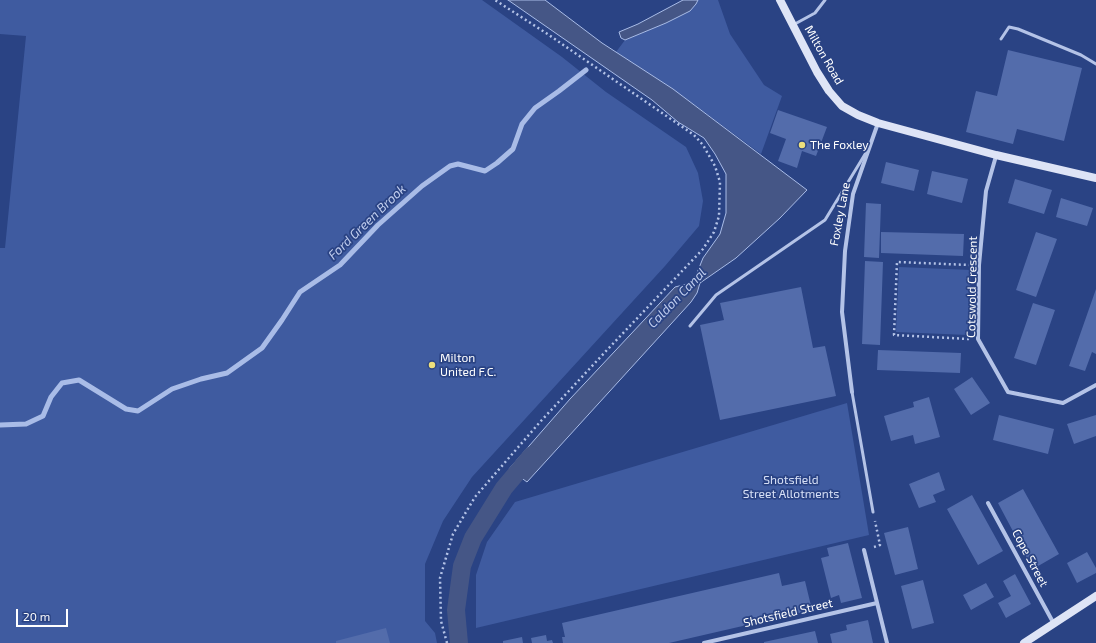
<!DOCTYPE html>
<html>
<head>
<meta charset="utf-8">
<style>
  body { margin:0 }
  #map { position:relative; width:1096px; height:643px; overflow:hidden; background:#2a4384; font-family:"Exo 2",sans-serif }
  canvas { display:block }
  .scale { position:absolute; left:16px; top:609px; width:52px; height:18px; box-sizing:border-box; border:2px solid #fff; border-top:0; padding-left:5px; font-size:12px; line-height:14px; white-space:nowrap; color:#fff; -webkit-text-stroke:3px #2a4384; paint-order:stroke }
</style>
</head>
<body>
<div id="map">
<canvas width="1096" height="643"></canvas>
<div class="scale">20 m</div>
</div>
<script>
const c = document.querySelector('canvas').getContext('2d');
c.lineJoin = 'round';
function paint(path, color) { c.fillStyle = color; c.fill(path, 'evenodd'); }
const shape = rows => new Path2D(rows.map(r => 'M' + r).join(''));
function strokePath(path, color, width, dash) { c.strokeStyle = color; c.lineWidth = width; c.lineCap = dash ? 'butt' : 'round'; c.setLineDash(dash || []); c.stroke(path); }
function label(font, color, halo, rows, align = 'center') {
  c.font = font + ' "Exo 2",sans-serif'; c.lineWidth = 3.5; c.setLineDash([]); c.textBaseline = 'middle'; c.strokeStyle = halo; c.fillStyle = color; for (const [text, x, y, turn = 0] of rows) {
    c.save(); c.translate(x, y); c.rotate((+turn || 0) * Math.PI / 180); c.textAlign = isNaN(turn) ? turn : align; if (halo) c.strokeText(text, 0, 0); c.fillText(text, 0, 0); c.restore();
  }
}
paint(shape([
  [0,0,482,0,562,57,606,92,686,147,698,173,703,201,699,226,665,266,472,477,443,521,425,564,425,621,435,633,437,643,0,643,0,248,5,248,26,36,0,34],
  [698,0,718,0,730,34,764,85,782,96,761,154,673,89,616,52,625,40,666,23,690,11,696,4],
  [899,267,971,270,968,335,896,332],
  [847,403,869,535,476,628,476,575,487,542,515,502]
]), '#3f5ba0');
const water = shape([
  [508,0,545,0,602,43,673,89,807,190,780,218,736,258,700,283,697,293,691,302,527,482,509,469,570,399,675,287,691,283,697,273,703,258,720,234,726,213,726,174,715,154,704,138,678,122,652,100,508,0],
  [683,0,698,0,696,4,690,11,666,23,625,40,621,38,619,32,638,24,683,0]
]);
paint(water, '#455686');
strokePath(water, '#a9bce7', 1);
strokePath(shape([
  [0,425,26,424,43,416,51,397,62,383,79,380,126,409,138,411,172,389,201,379,227,373,262,348,282,320,300,292,340,265,378,225,422,186,450,166,458,164,485,171,497,163,513,149,522,124,535,108,559,91,586,70]
]), '#a9bce7', 5);
strokePath(shape([
  [459,643,456,610,462,566,473,538,504,488,532,455]
]), '#455686', 18);
paint(shape([
  [1008,50,1082,68,1064,141,1017,129,1013,144,966,132,976,91,997,96],
  [778,110,827,127,816,156,802,151,797,168,778,161,786,139,770,133],
  [886,162,919,170,914,191,881,183],
  [932,171,968,179,962,203,927,194],
  [1015,179,1052,190,1044,214,1008,203],
  [1061,198,1093,208,1087,226,1056,217],
  [866,203,881,204,879,258,864,257],
  [881,232,964,234,963,256,881,253],
  [1036,232,1057,239,1036,297,1016,290],
  [865,261,883,262,880,345,862,344],
  [801,287,813,348,825,346,836,396,720,420,700,325,724,320,720,303],
  [1096,289,1096,354,1092,352,1085,371,1069,366],
  [1033,303,1055,310,1036,365,1014,358],
  [878,350,961,353,960,373,877,370],
  [972,377,990,403,971,415,954,389],
  [929,397,940,437,915,444,913,435,891,441,884,416,914,407,913,402],
  [999,415,1054,429,1048,454,993,440],
  [1096,415,1096,436,1074,444,1067,424],
  [939,472,945,490,933,495,936,502,919,508,909,484],
  [1023,489,1059,554,1033,569,998,503],
  [972,495,1003,551,978,565,947,509],
  [908,527,918,569,895,575,884,533],
  [848,543,862,598,841,603,839,595,831,598,821,558,829,556,827,548],
  [1087,552,1096,568,1096,573,1077,583,1067,563],
  [779,573,782,586,805,581,812,610,669,643,563,643,562,637,565,637,562,623],
  [1015,574,1031,604,1006,618,998,603,1011,596,1003,581],
  [923,580,934,623,912,629,901,586],
  [986,583,994,597,971,610,963,595],
  [868,620,873,643,832,643,830,634,847,630,846,625],
  [386,628,390,643,336,643,336,641],
  [815,631,818,643,764,643,764,642],
  [546,635,547,641,552,640,553,643,532,643,531,638],
  [522,637,523,643,503,643,503,641]
]), '#536cab');
strokePath(shape([
  [969,339,894,335,897,262,969,265],
  [874,547,880,545,875,521],
  [447,643,441,621,440,578,453,534,475,497,540,422,607,350,703,249,714,232,719,216,720,182,715,166,703,145,694,135,546,33,495,0]
]), '#b4c3e7', 2.5, [2, 3]);
strokePath(shape([
  [793,25,815,13,825,0],
  [1001,39,1009,27,1018,29,1081,55,1096,64],
  [690,326,716,295,825,220,867,151],
  [852,392,873,512]
]), '#b4c3e7', 3);
strokePath(shape([
  [996,156,986,191,979,265,978,339,1008,392,1063,403,1096,385],
  [852,392,842,312,845,251,853,194,878,123],
  [988,503,1054,624],
  [864,550,887,643],
  [704,643,877,603]
]), '#b4c3e7', 4);
strokePath(shape([
  [780,0,817,72,829,91,842,106,858,115,878,123,996,155,1096,178],
  [1024,643,1096,596]
]), '#dee4f6', 8);
for (const [x, y, r, color] of [
  [802,145,4,"#eddf7c"],
  [432,365,4,"#eddf7c"]
]) { const dot = new Path2D(); dot.arc(x, y, r, 0, 2 * Math.PI); c.fillStyle = color; c.fill(dot); strokePath(dot, '#2a4384', 1.5); }
label('12px', '#fff', '#2a4384', [
  ["Milton Road",824,55,60],
  ["Foxley Lane",840,214,-79],
  ["Cotswold Crescent",972,287,-89],
  ["Cope Street",1030,558,62],
  ["Shotsfield Street",788,613,-13]
]);
label('12px', '#fff', '#2a4384', [
  ["The Foxley",810,145],
  ["Milton",440,358],
  ["United F.C.",440,372]
], 'left');
label('12px', '#d7e0f6', '#2a4384', [
  ["Shotsfield",791,480],
  ["Street Allotments",791,494]
]);
label('italic 13px', '#c0cdee', '#2a4384', [
  ["Ford Green Brook",367,222,-44],
  ["Caldon Canal",677,298,-46]
]);
</script>
</body>
</html>
